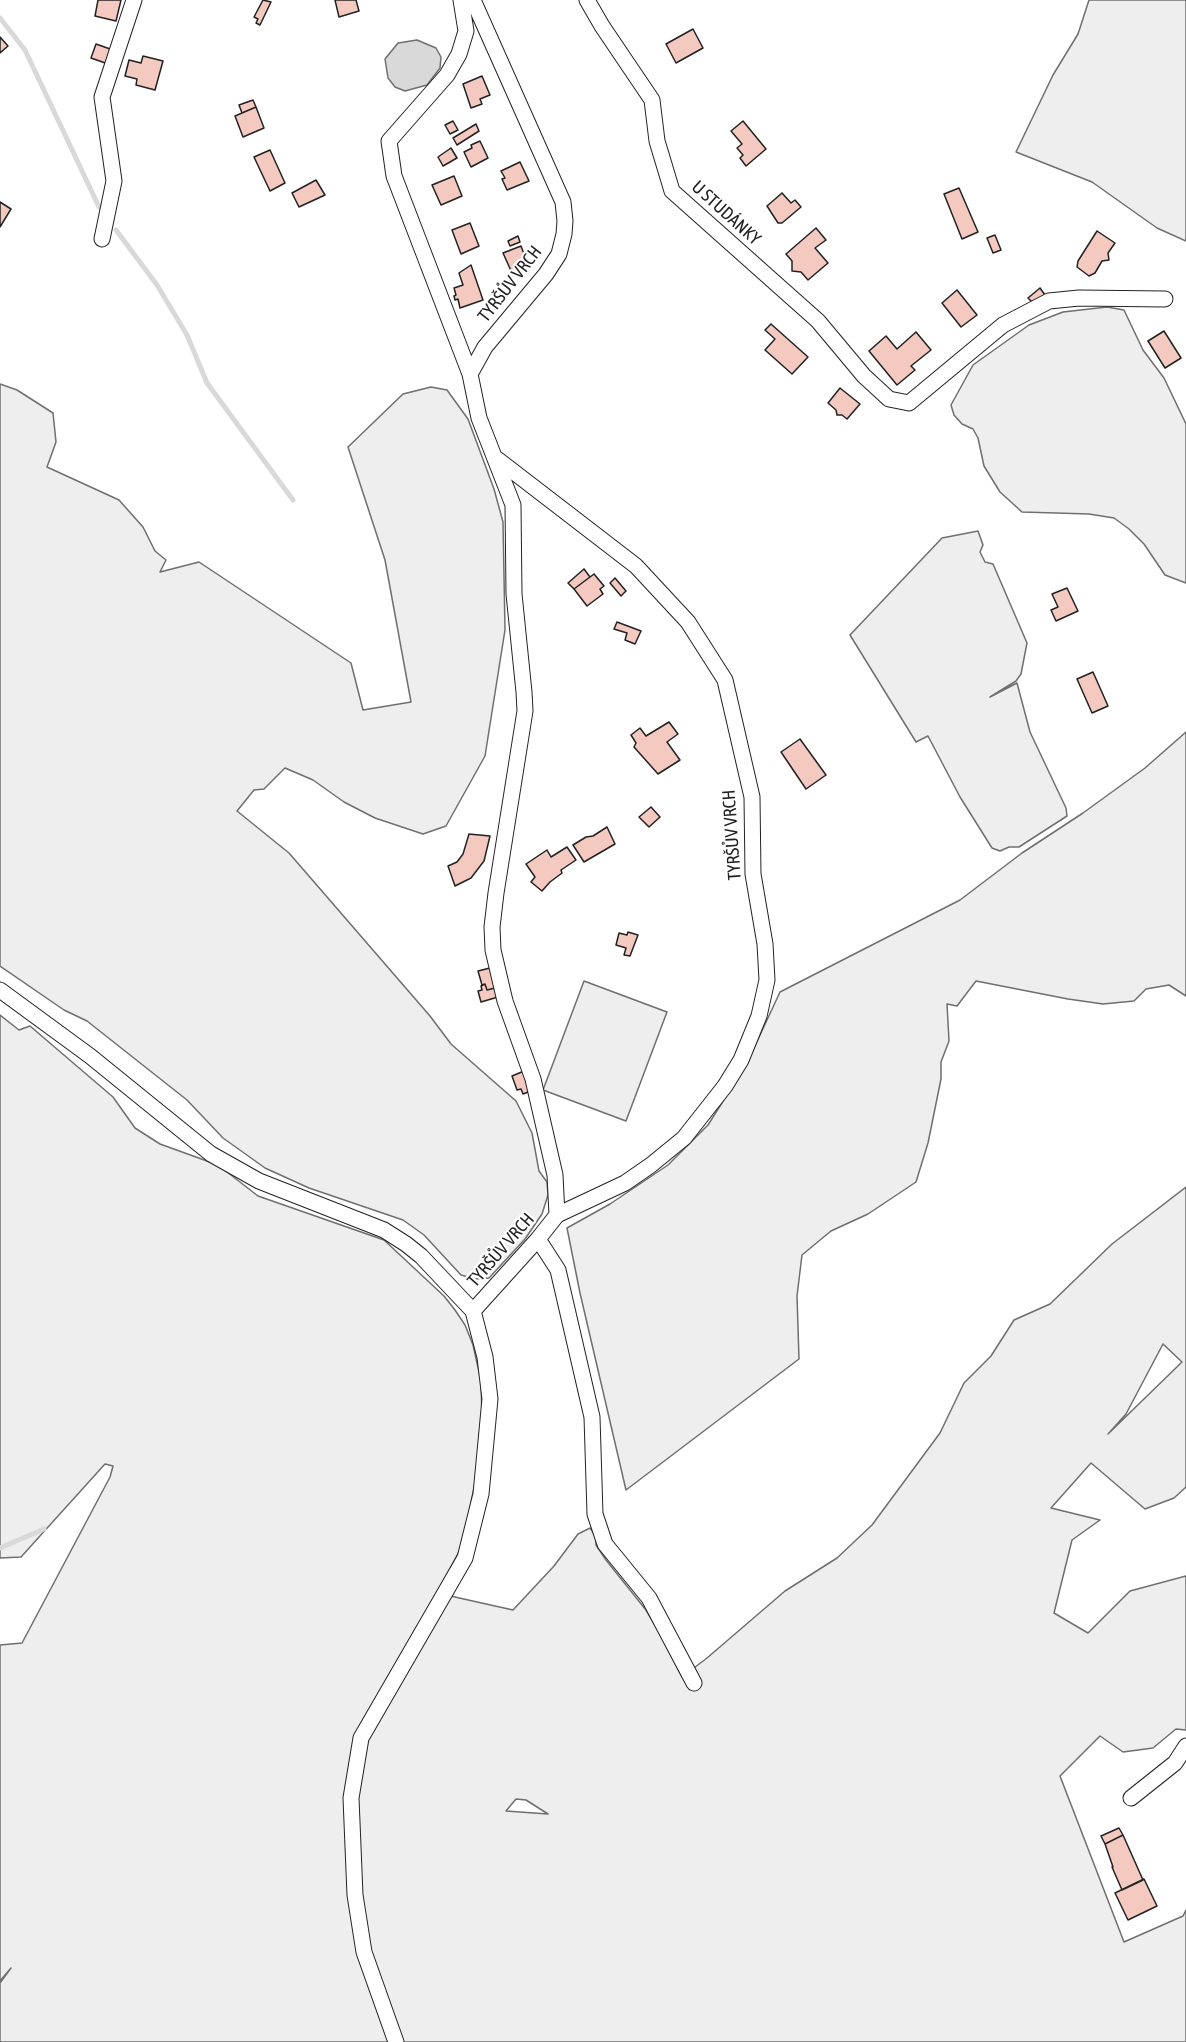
<!DOCTYPE html>
<html>
<head>
<meta charset="utf-8">
<style>
  body { margin:0 }
  canvas { display:block; background:#fff }
</style>
</head>
<body>
<canvas width="1186" height="2042"></canvas>
<script>
const c = document.querySelector('canvas').getContext('2d');
c.lineJoin = 'round';
function paint(path, color) { c.fillStyle = color; c.fill(path, 'evenodd'); }
const shape = rows => new Path2D(rows.map(r => 'M' + r).join(''));
function strokePath(path, color, width, dash) { c.strokeStyle = color; c.lineWidth = width; c.lineCap = dash ? 'butt' : 'round'; c.setLineDash(dash || []); c.stroke(path); }
function label(font, color, halo, rows, align = 'center') {
  c.font = font + ' "Asap Condensed",sans-serif'; c.lineWidth = 4.5; c.setLineDash([]); c.textBaseline = 'middle'; c.strokeStyle = halo; c.fillStyle = color; for (const [text, x, y, turn = 0] of rows) {
    c.save(); c.translate(x, y); c.rotate((+turn || 0) * Math.PI / 180); c.textAlign = isNaN(turn) ? turn : align; if (halo) c.strokeText(text, 0, 0); c.fillText(text, 0, 0); c.restore();
  }
}
const green = shape([
  [1089,0,1186,0,1186,241,1157,228,1092,182,1016,152,1053,75,1078,34,1089,0],
  [1107,307,1124,310,1143,350,1164,378,1186,424,1186,583,1165,575,1144,544,1129,529,1114,518,1089,514,1022,512,1000,492,984,466,978,438,973,429,962,424,954,415,951,405,973,365,1029,325,1063,312,1107,307],
  [0,384,17,390,53,413,56,442,47,467,119,500,143,527,155,551,166,560,160,572,199,562,351,663,363,710,411,702,385,560,348,447,403,394,431,387,447,390,468,419,494,489,503,522,505,630,485,756,446,826,423,834,375,818,344,802,313,780,285,768,264,789,254,790,237,811,289,853,430,1016,451,1044,516,1101,532,1133,539,1171,547,1182,548,1195,542,1214,525,1239,489,1278,476,1279,461,1275,424,1235,403,1220,309,1188,265,1168,223,1138,187,1100,87,1021,64,1010,0,966,0,384],
  [978,531,983,545,980,552,985,562,993,564,1027,643,1021,674,1016,681,990,697,1017,683,1030,732,1066,808,1067,816,1019,847,1009,847,1000,851,992,848,960,797,928,736,916,742,850,635,942,538,978,531],
  [1186,732,1186,996,1169,985,1146,989,1134,1001,1103,1004,1068,999,976,981,957,1006,947,1004,949,1041,941,1062,941,1079,928,1143,916,1182,868,1214,831,1231,802,1255,797,1296,799,1359,626,1490,580,1293,567,1228,610,1204,668,1165,708,1125,747,1063,780,992,960,900,1022,853,1083,813,1145,768,1186,732],
  [584,981,667,1012,626,1121,543,1090,584,981],
  [0,1015,19,1030,30,1026,113,1097,135,1128,160,1144,218,1165,258,1196,384,1240,444,1296,455,1310,465,1325,473,1345,481,1381,482,1419,476,1477,463,1544,437,1593,513,1610,554,1566,578,1534,590,1528,596,1536,596,1545,606,1560,646,1610,659,1632,682,1677,707,1658,785,1591,837,1558,872,1525,940,1433,964,1383,991,1356,1014,1320,1050,1304,1112,1244,1186,1187,1186,1487,1174,1498,1145,1509,1091,1463,1051,1508,1100,1520,1072,1540,1054,1613,1088,1633,1130,1591,1186,1576,1186,1730,1176,1729,1153,1748,1123,1752,1100,1736,1060,1776,1124,1942,1183,1916,1186,1910,1186,2042,0,2042,0,1983,11,1968,0,1981,0,1645,22,1643,110,1477,113,1466,105,1464,21,1557,0,1558,0,1015],
  [1163,1344,1182,1362,1108,1434,1126,1414,1163,1344],
  [516,1799,526,1800,548,1814,506,1811,516,1799]
]);
paint(green, '#eee');
strokePath(green, '#6f6f6f', 1.5);
const water = shape([
  [417,40,436,48,441,57,440,68,427,85,405,91,395,87,388,78,385,59,398,43,417,40]
]);
paint(water, '#d9d9d9');
strokePath(water, '#6f6f6f', 1.5);
strokePath(shape([
  [0,18,25,50,99,207],
  [116,230,157,285,187,335,207,383,293,500],
  [0,1548,44,1529]
]), '#d9d9d9', 5);
const building = shape([
  [98,0,121,0,116,21,95,16,98,0],
  [263,0,271,2,260,25,256,23,258,19,254,17,263,0],
  [335,0,356,0,359,11,339,17,335,0],
  [693,29,703,48,676,63,666,44,693,29],
  [0,37,8,46,0,53,0,37],
  [96,44,113,50,108,64,91,58,96,44],
  [143,56,163,61,155,90,136,85,137,79,125,76,129,60,141,63,143,56],
  [482,76,490,95,480,99,482,104,471,108,463,84,482,76],
  [253,100,256,107,242,113,239,105,253,100],
  [256,107,264,128,243,137,235,116,256,107],
  [453,121,458,130,450,134,445,125,453,121],
  [743,121,766,149,746,166,740,158,743,155,737,148,742,144,731,131,743,121],
  [476,124,479,131,457,145,453,138,476,124],
  [480,141,488,158,471,167,464,152,472,148,471,145,480,141],
  [451,148,457,158,443,166,438,157,451,148],
  [270,150,285,183,270,191,254,157,270,150],
  [520,162,529,181,507,190,502,179,505,178,501,171,520,162],
  [454,176,462,196,441,205,432,185,454,176],
  [316,180,325,195,299,207,292,193,316,180],
  [959,188,978,232,962,239,944,194,959,188],
  [782,193,791,203,795,200,801,207,782,223,778,223,767,206,782,193],
  [0,202,11,209,0,227,0,202],
  [470,223,479,246,461,254,452,230,470,223],
  [816,228,826,240,815,248,828,263,808,280,801,272,792,271,792,261,786,254,816,228],
  [1097,231,1115,243,1108,253,1109,260,1102,261,1095,273,1089,276,1077,267,1078,261,1097,231],
  [995,235,1001,250,993,253,987,238,995,235],
  [518,236,520,242,510,246,508,241,518,236],
  [521,246,529,267,512,273,503,253,521,246],
  [471,265,483,300,460,308,458,299,455,300,454,296,456,295,454,288,463,285,459,273,471,265],
  [1040,288,1045,295,1034,304,1028,298,1040,288],
  [957,290,977,315,961,327,942,303,957,290],
  [771,324,808,357,792,374,765,350,775,339,765,330,771,324],
  [1164,331,1181,358,1165,368,1148,341,1164,331],
  [916,332,931,350,911,366,915,370,897,385,869,351,886,336,897,349,916,332],
  [840,388,860,404,847,419,842,415,837,415,836,410,828,403,840,388],
  [584,569,590,577,574,589,568,583,584,569],
  [594,574,604,586,600,589,603,594,587,606,574,589,594,574],
  [615,578,626,591,621,596,610,583,615,578],
  [1067,588,1078,611,1056,621,1051,610,1058,607,1052,594,1067,588],
  [617,622,641,631,635,644,625,640,627,633,614,629,617,622],
  [1093,672,1108,706,1092,713,1077,679,1093,672],
  [669,722,678,734,667,742,680,760,658,774,634,747,636,743,631,735,640,728,646,736,669,722],
  [800,739,826,775,806,789,781,752,800,739],
  [651,807,660,817,649,827,639,817,651,807],
  [607,827,615,844,584,862,573,845,586,837,593,836,607,827],
  [469,834,490,836,484,861,471,878,455,886,448,866,457,862,463,854,469,834],
  [567,847,576,860,561,870,562,873,550,882,542,891,531,882,535,877,526,864,547,850,551,857,567,847],
  [628,932,638,935,630,956,624,955,626,948,616,945,619,933,627,935,628,932],
  [490,968,495,988,487,990,485,984,482,985,478,971,490,968],
  [485,984,487,990,495,988,498,997,481,1002,478,991,482,990,481,986,485,984],
  [524,1071,531,1091,523,1094,521,1089,517,1090,512,1076,524,1071],
  [1119,1828,1123,1835,1105,1844,1101,1836,1119,1828],
  [1123,1835,1143,1880,1122,1890,1112,1867,1113,1867,1105,1844,1123,1835],
  [1144,1879,1157,1906,1128,1920,1115,1893,1144,1879]
]);
paint(building, '#f3c9c0');
strokePath(building, '#222', 1.5);
const street = shape([
  [461,0,466,31,459,54,447,75,389,141,394,176,470,374],
  [473,0,563,202,565,221,564,234,559,254,546,274,485,347,470,374,479,418,513,505,514,594,524,692,525,711,496,893,492,927,493,950,505,1001,533,1079,555,1175,557,1215],
  [587,0,602,26,652,100,657,141,672,191,818,321,864,376,889,399,909,403,1003,325,1049,301,1079,298,1165,299],
  [102,239,114,181,102,97,134,0],
  [0,990,90,1056,211,1154,259,1181,384,1230,406,1244,421,1256,473,1311,485,1357,490,1399,481,1494,465,1558,361,1738,351,1798,355,1895,364,1952,396,2042],
  [538,1239,558,1270,592,1417,595,1514,605,1544,649,1598,694,1683],
  [473,1311,538,1239,557,1215,625,1183,651,1165,684,1138,725,1086,741,1060,759,1016,767,980,765,944,753,874,752,797,725,680,688,622,636,566,497,459],
  [1131,1798,1175,1763,1186,1746]
]);
strokePath(street, '#222', 17);
strokePath(street, '#fff', 15);
label('18px', '#222', '#fff', [
  ["U STUDÁNKY",726,213,42],
  ["TYRŠŮV VRCH",510,284,-52],
  ["TYRŠŮV VRCH",732,835,-94],
  ["TYRŠŮV VRCH",501,1250,-49]
]);
</script>
</body>
</html>
